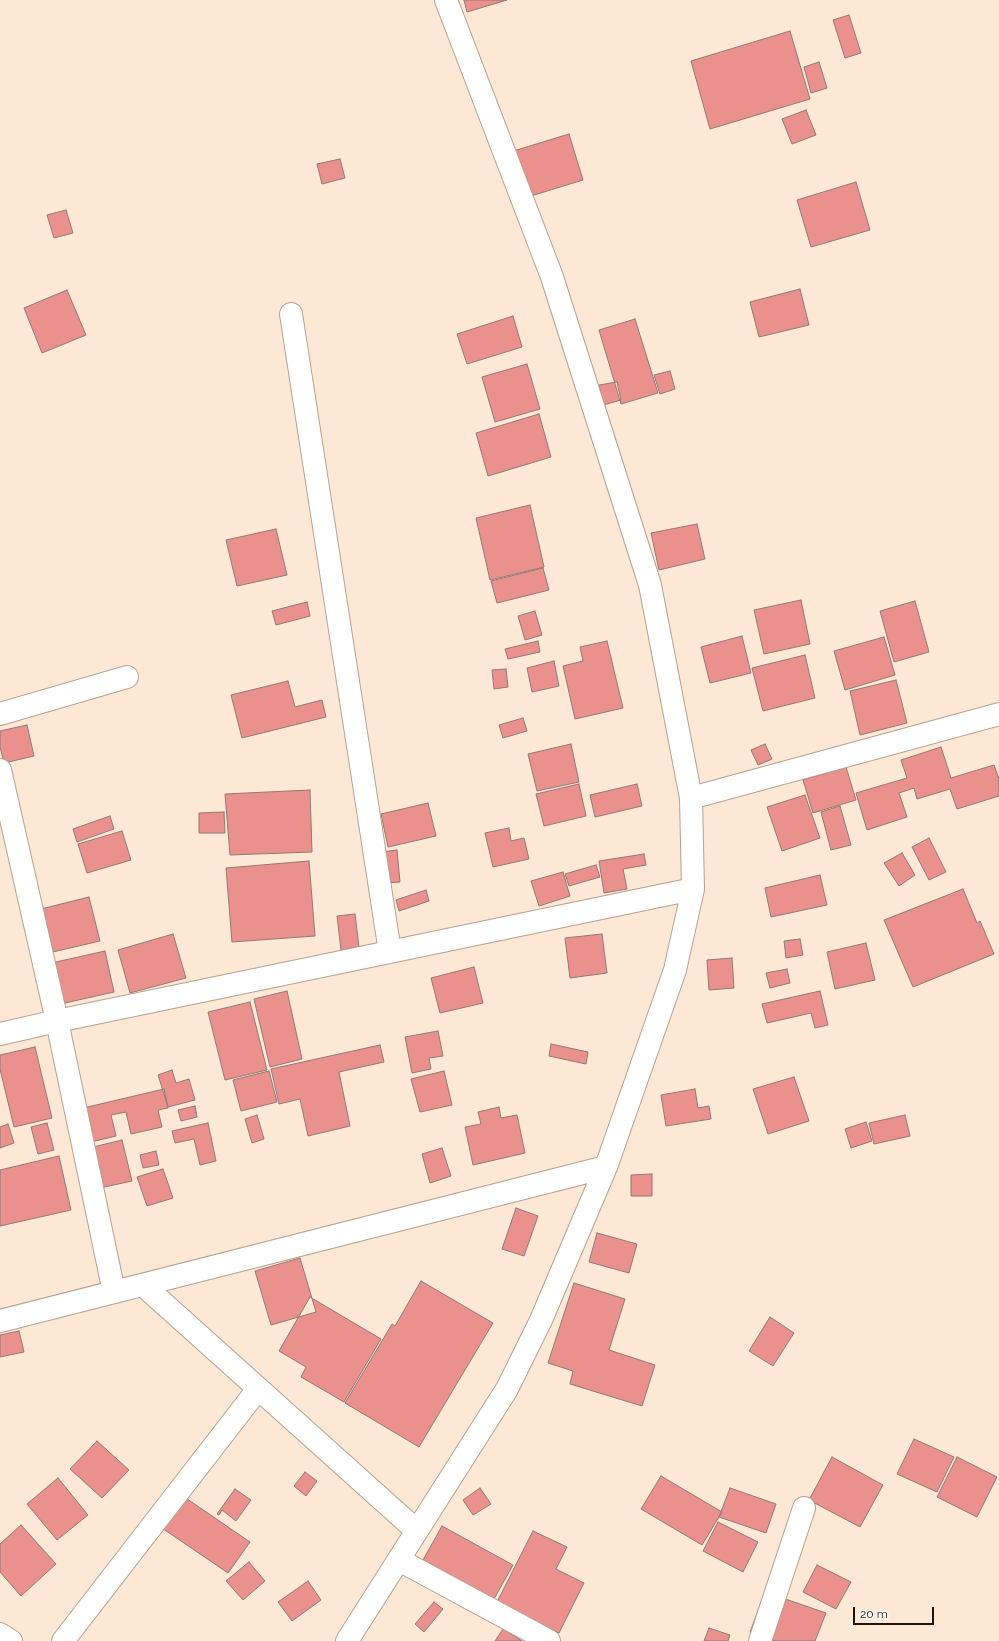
<!DOCTYPE html>
<html>
<head>
<meta charset="utf-8">
<style>
  body { margin:0 }
  #map { position:relative; width:999px; height:1641px; overflow:hidden; background:#fde7d5; font-family:Raleway,sans-serif }
  canvas { display:block }
  .scale { position:absolute; left:853px; top:1607px; width:81px; height:18px; box-sizing:border-box; border:2px solid #1c150f; border-top:0; padding-left:5px; font-size:12px; line-height:14px; white-space:nowrap; color:#1c150f; -webkit-text-stroke:3px #fcf7f4; paint-order:stroke }
</style>
</head>
<body>
<div id="map">
<canvas width="999" height="1641"></canvas>
<div class="scale">20 m</div>
</div>
<script>
const c = document.querySelector('canvas').getContext('2d');
c.lineJoin = 'round';
function paint(path, color) { c.fillStyle = color; c.fill(path, 'evenodd'); }
const shape = rows => new Path2D(rows.map(r => 'M' + r).join(''));
function strokePath(path, color, width, dash) { c.strokeStyle = color; c.lineWidth = width; c.lineCap = dash ? 'butt' : 'round'; c.setLineDash(dash || []); c.stroke(path); }
const building = shape([
  [464,0,507,0,467,12,464,0],
  [849,15,861,53,845,58,833,20,849,15],
  [790,31,810,99,710,129,691,61,790,31],
  [819,62,827,88,811,93,804,67,819,62],
  [806,110,816,135,792,144,782,119,806,110],
  [569,134,583,180,521,199,507,153,569,134],
  [340,159,345,178,322,184,317,164,340,159],
  [856,182,870,230,811,247,797,200,856,182],
  [66,210,73,233,54,238,47,215,66,210],
  [800,289,809,325,759,337,750,302,800,289],
  [67,290,86,335,42,353,24,308,67,290],
  [513,316,522,347,467,364,457,334,513,316],
  [635,319,658,393,621,404,599,330,635,319],
  [527,364,540,409,495,422,482,377,527,364],
  [670,371,675,389,660,394,654,375,670,371],
  [617,382,621,400,603,405,599,385,617,382],
  [539,414,551,457,488,476,476,433,539,414],
  [530,505,544,567,490,580,476,518,530,505],
  [697,524,705,559,659,570,651,533,697,524],
  [276,529,287,575,237,586,226,540,276,529],
  [543,568,549,590,497,603,491,581,543,568],
  [801,600,810,644,764,654,754,610,801,600],
  [915,601,929,652,894,662,880,611,915,601],
  [307,602,310,616,276,625,272,611,307,602],
  [535,611,542,635,525,640,518,616,535,611],
  [742,636,751,673,710,683,701,647,742,636],
  [884,637,895,675,845,690,834,651,884,637],
  [538,641,540,652,508,659,505,649,538,641],
  [607,641,623,708,575,719,563,666,583,661,580,647,607,641],
  [805,655,815,698,763,711,752,668,805,655],
  [554,661,559,686,532,692,527,668,554,661],
  [506,669,508,687,494,689,492,670,506,669],
  [896,680,907,723,860,735,850,691,896,680],
  [288,681,295,707,322,700,326,717,242,738,231,695,288,681],
  [523,718,527,731,503,738,499,725,523,718],
  [27,725,34,756,4,763,0,747,0,731,27,725],
  [571,744,579,782,537,791,528,754,571,744],
  [765,744,772,759,758,765,751,750,765,744],
  [941,747,951,778,994,765,999,779,999,796,957,809,950,789,917,799,914,788,899,793,907,817,867,830,856,793,907,778,901,760,941,747],
  [846,767,856,800,813,813,803,780,846,767],
  [579,784,586,816,544,826,536,794,579,784],
  [637,784,642,806,595,817,590,795,637,784],
  [310,790,312,852,230,855,225,794,310,790],
  [805,795,820,838,782,851,767,807,805,795],
  [428,803,436,836,388,847,381,814,428,803],
  [840,806,851,845,831,850,821,812,840,806],
  [224,812,225,833,199,833,199,813,224,812],
  [110,816,114,829,77,842,73,829,110,816],
  [509,828,511,841,524,838,529,859,493,867,485,833,509,828],
  [122,831,131,860,87,873,78,844,122,831],
  [929,838,946,872,929,880,912,847,929,838],
  [397,850,400,882,385,883,382,852,397,850],
  [902,853,915,875,899,886,884,863,902,853],
  [644,854,646,865,623,869,627,889,604,893,599,861,644,854],
  [309,861,315,936,232,942,226,868,309,861],
  [596,865,600,877,569,886,565,874,596,865],
  [563,872,570,896,539,906,531,881,563,872],
  [820,875,827,905,771,917,765,888,820,875],
  [963,889,977,923,980,921,994,954,913,987,884,920,963,889],
  [426,890,429,901,399,911,396,900,426,890],
  [89,897,100,941,44,954,33,911,89,897],
  [355,914,359,947,341,950,337,916,355,914],
  [173,934,186,978,130,993,118,950,173,934],
  [602,934,607,973,570,978,565,938,602,934],
  [800,939,803,955,786,958,784,941,800,939],
  [866,943,875,980,835,989,827,952,866,943],
  [105,951,114,992,56,1005,47,964,105,951],
  [732,958,734,988,709,990,707,960,732,958],
  [474,967,483,1003,440,1013,431,978,474,967],
  [787,969,790,983,770,988,766,973,787,969],
  [287,991,302,1059,270,1067,254,999,287,991],
  [820,991,828,1025,815,1028,811,1013,767,1023,762,1004,820,991],
  [250,1002,267,1070,225,1080,208,1012,250,1002],
  [438,1031,443,1056,429,1058,431,1069,412,1073,405,1037,438,1031],
  [551,1044,588,1052,586,1064,549,1056,551,1044],
  [380,1045,384,1062,339,1072,350,1126,308,1136,300,1099,279,1104,271,1069,380,1045],
  [35,1047,52,1118,14,1127,0,1069,0,1055,35,1047],
  [172,1070,176,1083,189,1079,195,1100,168,1107,158,1075,172,1070],
  [269,1071,277,1102,241,1111,233,1080,269,1071],
  [444,1071,452,1105,420,1112,411,1079,444,1071],
  [794,1077,809,1121,768,1134,753,1089,794,1077],
  [164,1089,168,1108,158,1110,162,1127,131,1134,126,1112,111,1115,116,1136,87,1143,79,1109,164,1089],
  [695,1089,698,1108,709,1106,711,1119,666,1126,661,1095,695,1089],
  [195,1106,197,1117,181,1121,178,1110,195,1106],
  [499,1107,501,1118,517,1115,525,1153,473,1165,465,1127,481,1124,478,1112,499,1107],
  [257,1115,264,1139,252,1143,245,1119,257,1115],
  [905,1115,910,1136,874,1144,869,1123,905,1115],
  [866,1122,872,1141,851,1148,845,1129,866,1122],
  [47,1123,54,1150,38,1154,31,1127,47,1123],
  [208,1123,216,1161,200,1165,194,1139,175,1143,172,1131,208,1123],
  [8,1124,14,1143,0,1148,0,1127,8,1124],
  [122,1140,132,1181,95,1189,85,1149,122,1140],
  [442,1148,451,1176,430,1183,422,1154,442,1148],
  [156,1151,159,1165,143,1168,140,1155,156,1151],
  [59,1156,71,1210,0,1226,0,1170,59,1156],
  [163,1169,173,1198,147,1206,137,1177,163,1169],
  [652,1174,652,1196,631,1196,631,1175,652,1174],
  [516,1208,538,1216,524,1256,502,1249,516,1208],
  [597,1233,637,1244,629,1273,589,1262,597,1233],
  [300,1258,316,1312,271,1325,255,1271,300,1258],
  [421,1281,493,1323,419,1447,345,1403,392,1324,395,1326,421,1281],
  [574,1283,625,1299,609,1350,655,1365,642,1406,570,1384,573,1371,548,1363,574,1283],
  [310,1297,381,1339,344,1402,301,1377,306,1367,279,1351,310,1297],
  [770,1317,794,1333,773,1366,749,1351,770,1317],
  [19,1331,24,1352,0,1357,0,1335,19,1331],
  [914,1439,954,1457,937,1492,897,1474,914,1439],
  [97,1441,129,1470,102,1498,70,1469,97,1441],
  [832,1457,883,1485,860,1527,809,1500,832,1457],
  [957,1457,997,1477,977,1517,937,1497,957,1457],
  [305,1472,317,1481,306,1496,294,1486,305,1472],
  [661,1476,722,1512,702,1545,641,1509,661,1476],
  [58,1478,88,1515,57,1540,27,1504,58,1478],
  [480,1488,491,1504,473,1515,463,1500,480,1488],
  [730,1488,776,1504,766,1533,719,1517,730,1488],
  [235,1489,251,1500,236,1521,222,1510,219,1515,217,1514,235,1489],
  [177,1492,250,1542,228,1573,156,1524,177,1492],
  [718,1522,758,1542,743,1572,703,1551,718,1522],
  [21,1525,56,1564,21,1596,0,1572,0,1544,21,1525],
  [442,1526,513,1565,494,1599,423,1560,442,1526],
  [533,1531,567,1547,556,1569,584,1583,559,1633,497,1602,533,1531],
  [249,1562,265,1581,243,1600,226,1581,249,1562],
  [817,1565,851,1582,836,1609,803,1592,817,1565],
  [308,1581,321,1600,292,1621,278,1602,308,1581],
  [765,1592,826,1613,815,1641,775,1641,750,1632,765,1592],
  [434,1602,443,1609,424,1632,415,1624,434,1602],
  [709,1628,730,1635,728,1641,704,1641,709,1628],
  [503,1629,522,1641,495,1641,503,1629]
]);
paint(building, '#eb918d');
strokePath(building, '#937876', 1);
const minor = shape([
  [291,314,390,952],
  [0,714,127,677],
  [0,770,57,1021,114,1292],
  [691,798,999,714],
  [0,1034,57,1021,693,889],
  [143,1285,417,1531],
  [0,1321,606,1167],
  [399,1560,549,1641],
  [0,1634,11,1641],
  [63,1641,258,1389],
  [347,1641,507,1389,541,1320,606,1167,675,970,693,889,691,798,650,585,552,277,446,0],
  [760,1641,804,1508]
]);
strokePath(minor, '#b6a191', 24);
strokePath(minor, '#fff', 22);
</script>
</body>
</html>
